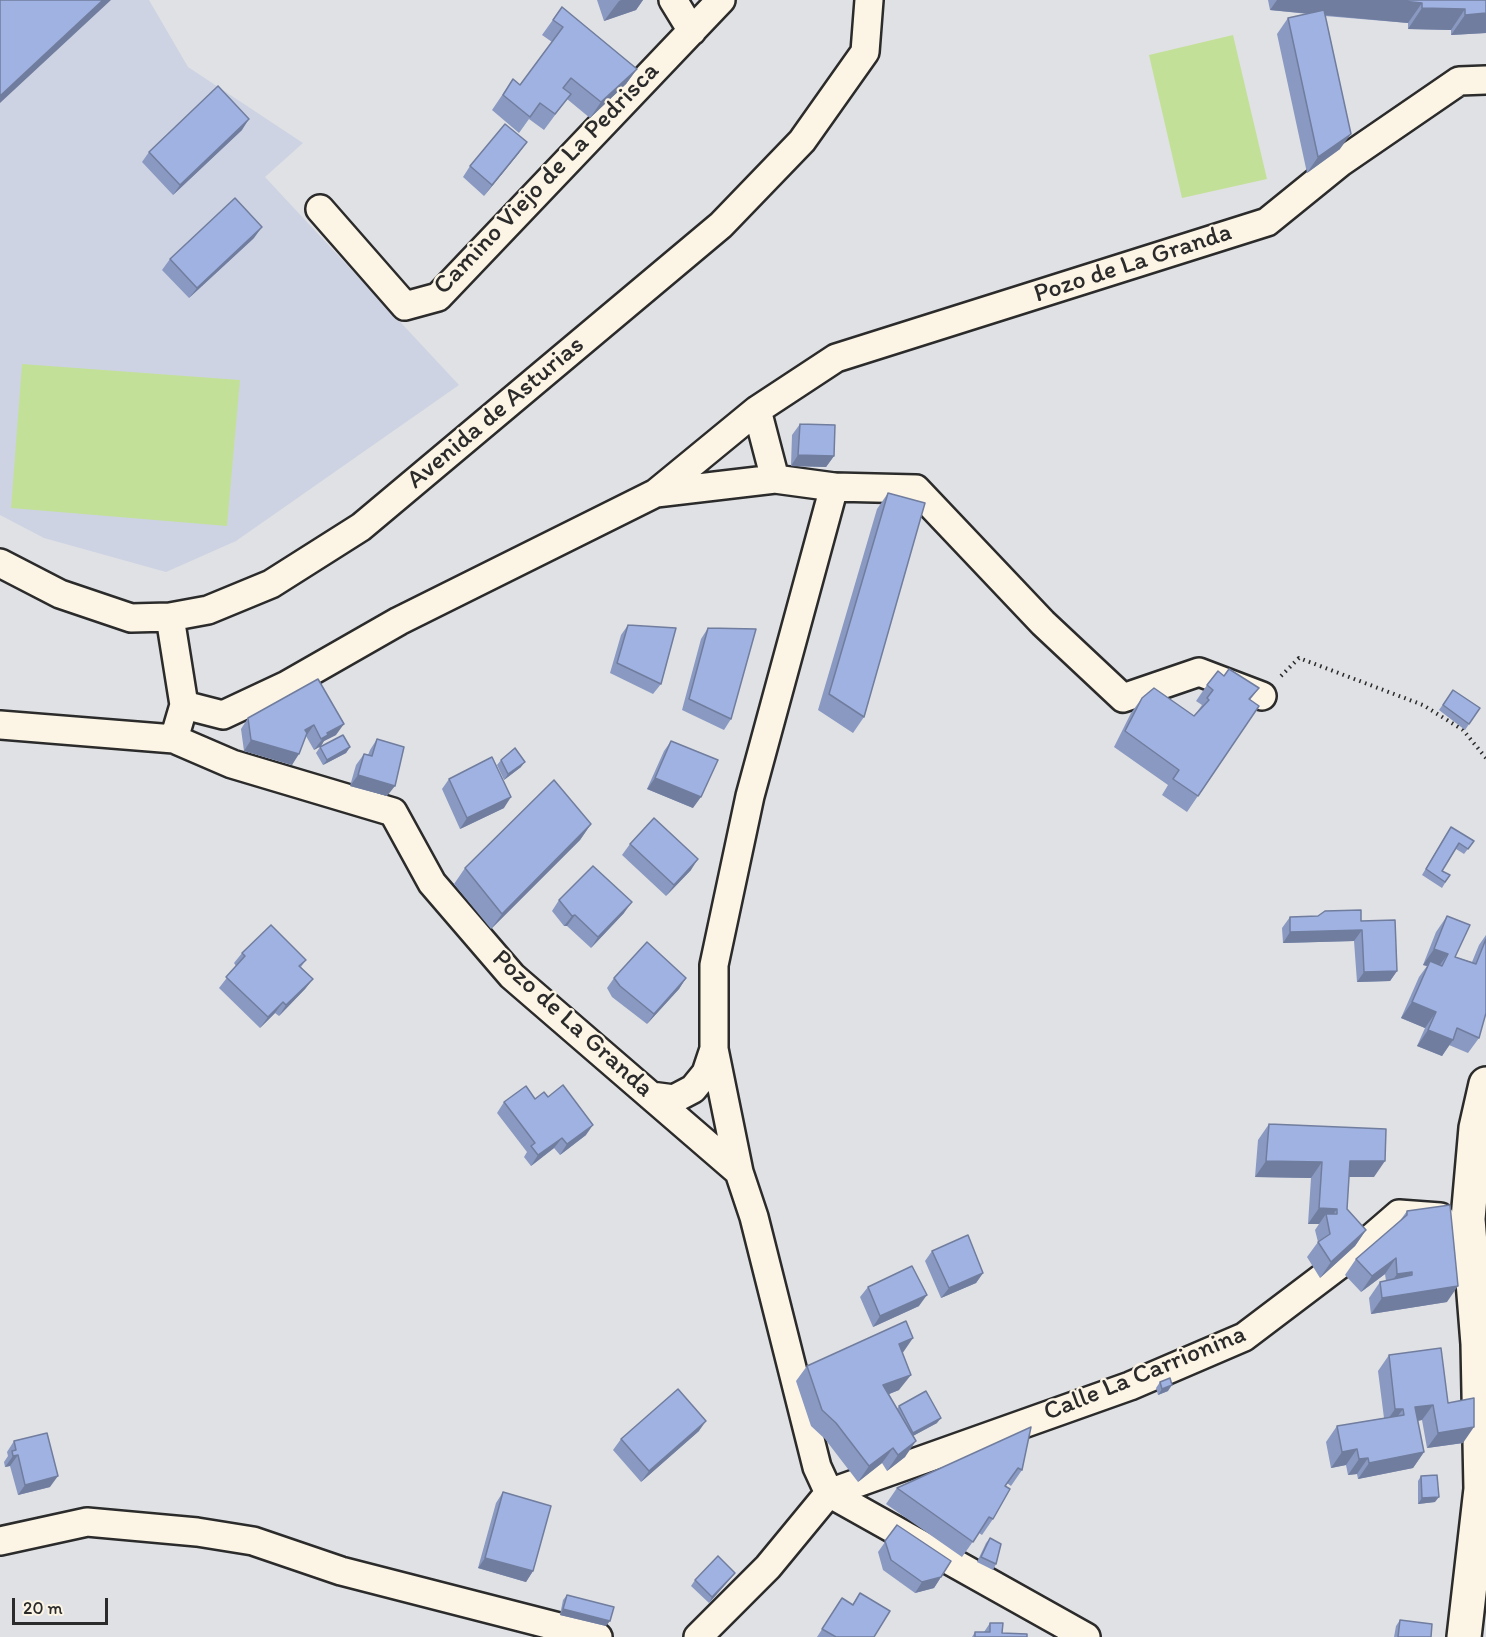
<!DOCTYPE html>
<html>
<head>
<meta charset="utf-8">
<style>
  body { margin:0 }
  #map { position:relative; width:1486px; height:1637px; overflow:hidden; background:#e0e1e4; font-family:Itim,sans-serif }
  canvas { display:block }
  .scale { position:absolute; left:12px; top:1598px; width:96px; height:27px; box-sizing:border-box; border:3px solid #2b2b2b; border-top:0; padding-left:8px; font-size:18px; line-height:21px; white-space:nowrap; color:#2b2b2b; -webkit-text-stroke:4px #fcf5e5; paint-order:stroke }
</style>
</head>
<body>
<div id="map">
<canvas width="1486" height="1637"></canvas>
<div class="scale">20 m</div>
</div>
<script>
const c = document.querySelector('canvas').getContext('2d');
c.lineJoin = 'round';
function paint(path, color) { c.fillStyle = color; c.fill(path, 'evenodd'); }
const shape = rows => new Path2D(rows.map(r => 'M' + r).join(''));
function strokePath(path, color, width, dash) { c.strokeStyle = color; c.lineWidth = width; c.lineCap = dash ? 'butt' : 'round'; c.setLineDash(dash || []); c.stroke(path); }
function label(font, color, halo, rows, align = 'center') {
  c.font = font + ' Itim,sans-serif'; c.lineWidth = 4.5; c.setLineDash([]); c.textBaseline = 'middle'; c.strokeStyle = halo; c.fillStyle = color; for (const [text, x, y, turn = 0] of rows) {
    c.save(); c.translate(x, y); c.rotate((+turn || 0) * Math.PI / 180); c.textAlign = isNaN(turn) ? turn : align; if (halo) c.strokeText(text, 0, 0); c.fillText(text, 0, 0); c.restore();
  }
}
paint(shape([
  [0,0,149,0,188,67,303,143,265,177,459,385,236,541,166,572,44,538,0,515]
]), '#cdd3e3');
paint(shape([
  [1233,35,1267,179,1182,198,1149,55],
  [22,364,240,380,227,526,11,508]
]), '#c3e098');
const street = shape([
  [673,0,692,31],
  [320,209,405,306,438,297,721,0],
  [775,479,757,410,836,358,1267,222,1341,162,1459,81,1486,80],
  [834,487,916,489,1043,623,1123,698,1199,672,1262,696],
  [656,493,757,410],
  [0,563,60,594,131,618,170,617,208,610,271,584,361,527,721,225,802,141,865,52,869,0],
  [170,617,184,705,174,739,232,764,393,812,432,883,512,976,739,1172],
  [184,705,223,715,287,685,399,621,656,493,775,479,834,487,750,796,714,965,714,1049,739,1172,754,1217,817,1467,829,1493,768,1567,698,1637],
  [0,725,174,739],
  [651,1096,674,1099,693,1089,706,1073,714,1049],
  [829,1493,1130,1386,1244,1337,1347,1259,1399,1214,1440,1217],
  [829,1493,1086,1637],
  [0,1541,87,1522,197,1532,253,1541,341,1571,598,1637]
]);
const secondary = shape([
  [1464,1637,1481,1489,1478,1344,1468,1219,1476,1128,1486,1084]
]);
strokePath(street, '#2b2b2b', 32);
strokePath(secondary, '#2b2b2b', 38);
strokePath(shape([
  [1281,676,1299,658,1423,705,1463,730,1486,758]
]), '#2b2b2b', 4, [1.5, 4.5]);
strokePath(street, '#fcf5e5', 27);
strokePath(secondary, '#fcf5e5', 33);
paint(shape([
  [597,0,643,0,636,10,604,21],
  [1268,0,1486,0,1486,33,1451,35,1451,30,1408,29,1408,23,1325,16,1340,149,1307,173,1277,34,1288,18,1308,14,1270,10],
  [562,7,637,69,626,84,590,118,567,99,544,130,529,119,519,133,492,110,513,79,520,85,552,42,542,35],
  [242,130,173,195,142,162,149,152],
  [519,153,484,196,463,177,470,166],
  [254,238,189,298,162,270,170,259],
  [800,424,834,456,826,467,791,466,792,435],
  [888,493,864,717,853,733,818,710,877,509],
  [628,625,661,684,653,694,610,673,621,635],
  [708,628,731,719,724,730,682,710,701,639],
  [1224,676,1259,688,1250,700,1259,706,1187,812,1162,795,1168,785,1114,747,1131,713,1142,698,1194,716,1202,705,1196,701,1207,685],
  [318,679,336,735,324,741,321,746,314,750,306,736,292,765,244,751,241,729,248,718],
  [1453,690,1480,708,1465,730,1439,710],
  [377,739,387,796,350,786,356,765,364,754,368,755,370,750],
  [671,741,693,808,647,789,664,751],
  [320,747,350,747,346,753,323,765,316,753],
  [501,760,521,767,504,780,497,765],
  [449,779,504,808,460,829,442,789],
  [591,824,580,840,491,929,454,884,465,868],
  [1447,833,1474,841,1464,854,1456,849,1442,871,1450,875,1442,888,1422,875],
  [630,844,691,870,666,896,622,855],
  [559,900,624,913,591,948,567,926,564,926,552,911],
  [1447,916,1455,957,1472,962,1479,945,1486,935,1486,1013,1479,1038,1468,1053,1449,1045,1442,1056,1417,1046,1425,1028,1401,1018,1419,977,1427,966,1423,965,1436,932],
  [1290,917,1361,921,1397,971,1390,981,1357,982,1354,941,1283,943,1282,928],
  [242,953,306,960,301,967,313,979,305,989,279,1016,275,1013,260,1028,219,988,236,966,234,963],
  [614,978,686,978,679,989,647,1024,612,997,607,988],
  [548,1097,586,1135,560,1155,554,1148,531,1166,524,1157,527,1152,497,1113,504,1102],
  [1269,1124,1374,1177,1349,1177,1347,1209,1366,1230,1355,1246,1320,1278,1307,1257,1318,1242,1315,1230,1319,1224,1308,1224,1311,1178,1255,1177,1258,1140],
  [1407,1211,1447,1302,1371,1314,1369,1298,1380,1282,1386,1281,1385,1274,1361,1292,1345,1275,1356,1259,1399,1222],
  [932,1251,983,1273,976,1283,941,1298,925,1261],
  [868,1287,919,1306,873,1327,860,1297],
  [902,1353,899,1390,889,1394,897,1409,899,1406,937,1423,913,1436,905,1457,887,1471,882,1463,858,1482,825,1439,811,1426,796,1381,807,1366],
  [1389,1355,1448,1403,1463,1443,1427,1448,1422,1420,1417,1421,1424,1452,1413,1468,1358,1479,1357,1474,1348,1475,1346,1465,1331,1468,1326,1442,1337,1426,1384,1418,1378,1371],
  [1160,1382,1168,1391,1158,1395,1156,1388],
  [1031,1427,1022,1470,1011,1486,1007,1483,1005,1486,993,1519,982,1535,979,1533,962,1557,886,1504,897,1488],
  [699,1431,641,1482,613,1450,621,1439],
  [14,1441,50,1487,18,1495,10,1466,5,1467,4,1462,8,1456,7,1452],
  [1421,1476,1435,1502,1418,1504,1418,1481],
  [503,1492,533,1571,526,1582,478,1568,496,1503],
  [897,1525,941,1577,934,1588,915,1593,883,1570,878,1552],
  [990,1538,996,1564,993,1570,977,1562,986,1543],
  [735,1573,731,1578,709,1603,691,1586,695,1580],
  [860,1593,874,1637,817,1637,842,1598,852,1605],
  [567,1595,606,1626,560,1615,563,1600],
  [1400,1620,1431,1637,1394,1637,1396,1626],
  [990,1623,1002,1633,1027,1637,972,1637,975,1632,984,1632]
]), '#8a99c2');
paint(shape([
  [103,0,111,0,0,103,0,96],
  [621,0,643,0,636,10,604,21,619,1],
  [1277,0,1393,0,1422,3,1408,23,1270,10],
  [1422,8,1465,9,1451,30,1408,29],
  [1486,13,1486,33,1451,35,1465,15],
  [637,69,626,84,590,118,601,102],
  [249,119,242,130,173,195,180,185],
  [1351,134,1340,149,1307,173,1318,157],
  [527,142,519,153,484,196,492,185],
  [262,227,254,238,189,298,197,288],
  [798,455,834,456,826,467,791,466],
  [344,724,336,735,324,741,321,746,314,750,327,733],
  [314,725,306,736,305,730],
  [251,740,299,754,292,765,244,751],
  [350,747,346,753,323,765,327,760],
  [525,762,521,767,504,780,508,774],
  [358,775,395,786,387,796,350,786],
  [655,778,701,797,693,808,647,789],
  [511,797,504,808,460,829,467,818],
  [591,824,580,840,491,929,502,914],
  [698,859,691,870,666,896,674,885],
  [632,902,624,913,591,948,598,937],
  [575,915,567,926,564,926,572,916],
  [1362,930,1354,941,1283,943,1290,932],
  [1434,949,1448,954,1436,970,1430,961,1427,966,1423,965],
  [1397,971,1390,981,1357,982,1364,972],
  [686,978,679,989,647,1024,654,1014],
  [313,979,305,989,279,1016,286,1005],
  [283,1002,275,1013,260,1028,268,1017],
  [1412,1002,1436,1012,1425,1028,1401,1018],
  [1428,1030,1453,1040,1442,1056,1417,1046],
  [593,1125,586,1135,560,1155,567,1144],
  [562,1138,554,1148,531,1166,538,1155],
  [1266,1161,1322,1162,1311,1178,1255,1177],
  [1350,1161,1385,1161,1374,1177,1339,1177],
  [1319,1208,1337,1209,1328,1222,1326,1214,1319,1224,1308,1224],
  [1366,1230,1355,1246,1320,1278,1331,1262],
  [1396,1258,1385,1274,1361,1292,1372,1276],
  [1412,1272,1401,1288,1386,1290,1397,1274],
  [983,1273,976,1283,941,1298,949,1288],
  [1458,1286,1447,1302,1371,1314,1382,1298],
  [927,1295,919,1306,873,1327,880,1316],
  [913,1338,902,1354,899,1344],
  [911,1375,899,1390,872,1401,883,1385],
  [1172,1385,1168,1391,1158,1395,1162,1389],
  [1433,1405,1422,1420,1404,1423,1415,1407],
  [1395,1409,1403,1409,1392,1424,1384,1425],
  [941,1418,937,1423,909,1438,913,1433],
  [706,1421,699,1431,641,1482,649,1471],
  [1474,1427,1463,1443,1427,1448,1438,1433],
  [916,1441,905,1457,887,1471,898,1455],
  [893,1448,882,1463,858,1482,869,1466],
  [1357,1449,1346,1465,1331,1468,1342,1452],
  [1424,1452,1413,1468,1358,1479,1369,1463],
  [18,1455,10,1466,5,1467,13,1456],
  [1368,1458,1357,1474,1348,1475,1359,1459],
  [58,1476,50,1487,18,1495,25,1485],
  [1439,1497,1435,1502,1418,1504,1422,1498],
  [485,1558,533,1571,526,1582,478,1568],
  [735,1573,731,1578,709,1603,712,1597],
  [941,1577,934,1588,915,1593,922,1582],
  [563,1609,610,1621,606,1626,560,1615]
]), '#707d9e');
const building = shape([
  [0,0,103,0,0,96,0,0],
  [1393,0,1486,0,1486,13,1465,15,1465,9,1422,8,1422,3,1393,0],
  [562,7,637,69,601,102,571,78,563,88,571,94,555,114,540,103,530,117,503,95,513,79,520,85,563,27,553,20,562,7],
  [1324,10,1351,134,1318,157,1288,18,1324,10],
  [218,86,249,119,180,185,149,152,218,86],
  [505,124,527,142,492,185,470,166,505,124],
  [235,198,262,227,197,288,170,259,235,198],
  [800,424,835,425,834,456,798,455,800,424],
  [888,493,925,503,864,717,829,694,888,493],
  [628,625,676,628,661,684,617,663,628,625],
  [708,628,756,629,731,719,689,699,708,628],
  [1229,669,1259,688,1249,699,1259,706,1198,796,1173,779,1179,770,1125,731,1142,698,1154,688,1194,716,1209,700,1207,698,1213,690,1207,685,1218,671,1224,676,1229,669],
  [318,679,344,724,327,733,328,735,321,739,314,725,305,730,307,733,299,754,251,740,248,718,318,679],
  [1453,690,1480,708,1469,724,1443,705,1453,690],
  [343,735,350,747,327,760,320,747,343,735],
  [377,739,404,747,395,786,358,775,364,754,372,756,377,739],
  [671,741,718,760,701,797,655,778,671,741],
  [515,748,525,762,508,774,501,760,515,748],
  [492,757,511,797,467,818,449,779,492,757],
  [554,780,591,824,502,914,465,868,554,780],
  [654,818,698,859,674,885,630,844,654,818],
  [1451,827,1474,841,1468,849,1459,843,1442,871,1450,875,1445,882,1426,869,1451,827],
  [593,866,632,902,598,937,575,915,572,916,559,900,593,866],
  [1361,910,1361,921,1395,920,1397,971,1364,972,1362,930,1290,932,1290,917,1318,916,1325,911,1361,910],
  [1447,916,1470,925,1455,957,1476,964,1486,939,1486,1013,1479,1038,1457,1028,1453,1040,1428,1030,1436,1012,1412,1002,1430,961,1442,966,1448,954,1434,949,1447,916],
  [271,925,306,960,299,966,313,979,286,1005,283,1002,268,1017,226,977,245,956,242,953,271,925],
  [647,942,686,978,654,1014,620,986,614,978,647,942],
  [563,1085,593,1125,567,1144,562,1138,538,1155,531,1146,535,1143,504,1102,526,1086,535,1099,544,1092,548,1097,563,1085],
  [1269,1124,1386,1129,1385,1161,1350,1161,1347,1209,1366,1230,1331,1262,1318,1242,1330,1234,1326,1214,1337,1214,1337,1209,1319,1208,1322,1162,1266,1161,1269,1124],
  [1450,1205,1458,1286,1382,1298,1380,1282,1412,1275,1412,1272,1397,1274,1396,1258,1372,1276,1356,1259,1407,1215,1407,1211,1450,1205],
  [968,1235,983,1273,949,1288,932,1251,968,1235],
  [912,1266,927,1295,880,1316,868,1287,912,1266],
  [906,1321,913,1338,899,1344,911,1375,883,1385,916,1441,898,1455,893,1448,869,1466,836,1423,822,1410,807,1366,906,1321],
  [1441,1348,1448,1403,1474,1398,1474,1427,1438,1433,1433,1405,1415,1407,1424,1452,1369,1463,1368,1458,1359,1459,1357,1449,1342,1452,1337,1426,1404,1415,1403,1409,1395,1409,1389,1355,1441,1348],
  [1170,1378,1172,1385,1162,1389,1160,1382,1170,1378],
  [678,1389,706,1421,649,1471,621,1439,678,1389],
  [926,1391,941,1418,913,1433,899,1406,926,1391],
  [1031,1427,1022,1470,1018,1468,1005,1486,1010,1489,993,1519,989,1517,973,1542,897,1488,1031,1427],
  [47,1433,58,1476,25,1485,18,1455,13,1456,12,1451,16,1450,14,1441,47,1433],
  [1437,1475,1439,1497,1422,1498,1421,1476,1437,1475],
  [503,1492,551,1506,533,1571,485,1558,503,1492],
  [897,1525,951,1561,941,1577,922,1582,891,1560,885,1541,897,1525],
  [990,1538,1001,1544,996,1564,981,1557,990,1538],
  [718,1556,735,1573,712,1597,695,1580,718,1556],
  [860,1593,890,1611,874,1637,836,1637,822,1629,842,1598,853,1605,860,1593],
  [567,1595,614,1607,610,1621,563,1609,567,1595],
  [1400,1620,1432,1624,1431,1637,1398,1637,1400,1620],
  [990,1623,1003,1623,1002,1633,1027,1634,1027,1637,975,1637,975,1632,990,1632,990,1623]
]);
paint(building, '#a0b2e1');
strokePath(building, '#707d9e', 1.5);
label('26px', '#2b2b2b', '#fcf5e5', [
  ["Camino Viejo de La Pedrisca",547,179,-46],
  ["Pozo de La Granda",1133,264,-18],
  ["Avenida de Asturias",496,413,-40],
  ["Pozo de La Granda",572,1024,42],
  ["Calle La Carrionina",1145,1374,-22]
]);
</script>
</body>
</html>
